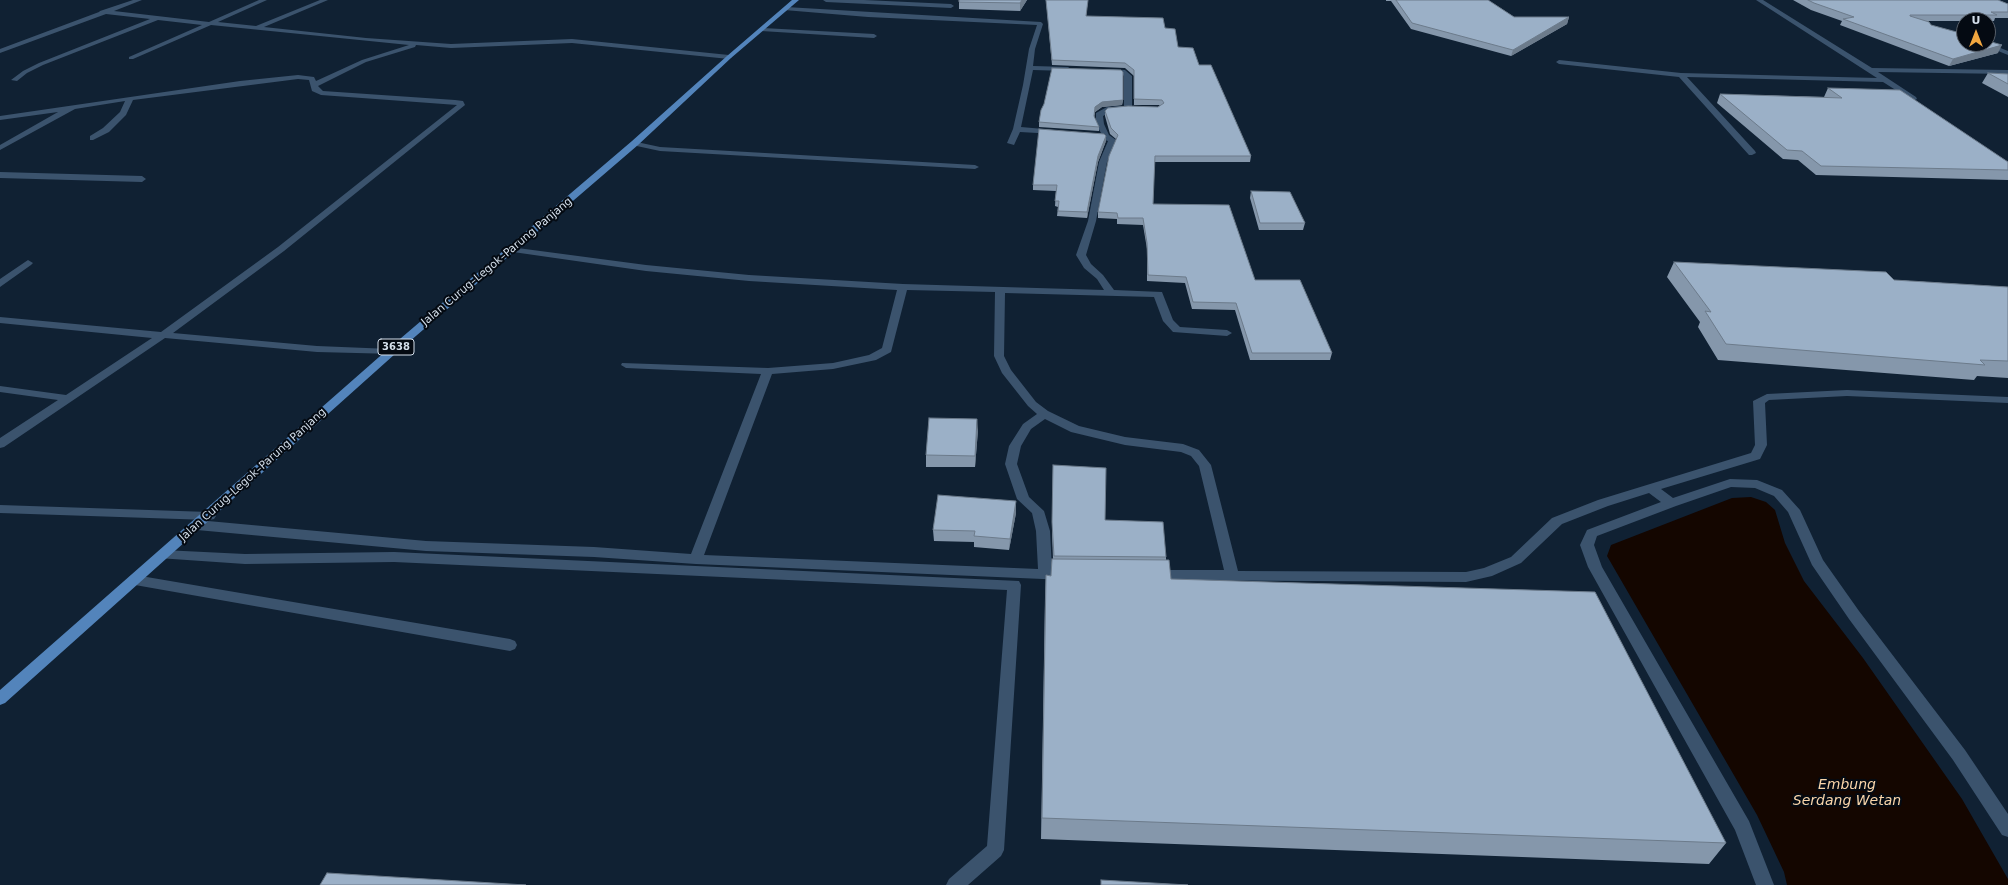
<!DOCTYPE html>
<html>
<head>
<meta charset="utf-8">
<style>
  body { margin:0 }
  #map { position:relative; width:2008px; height:885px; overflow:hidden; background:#102133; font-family:"DejaVu Sans",sans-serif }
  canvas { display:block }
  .north { position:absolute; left:1956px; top:12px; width:40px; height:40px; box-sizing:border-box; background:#040a12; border:1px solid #575f69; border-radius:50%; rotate:0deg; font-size:11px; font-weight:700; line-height:16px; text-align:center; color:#d4dfeb }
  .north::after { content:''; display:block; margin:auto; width:14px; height:18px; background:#f0a63f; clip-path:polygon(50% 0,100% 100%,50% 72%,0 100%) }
</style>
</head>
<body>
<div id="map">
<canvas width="2008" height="885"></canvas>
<div class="north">U</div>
</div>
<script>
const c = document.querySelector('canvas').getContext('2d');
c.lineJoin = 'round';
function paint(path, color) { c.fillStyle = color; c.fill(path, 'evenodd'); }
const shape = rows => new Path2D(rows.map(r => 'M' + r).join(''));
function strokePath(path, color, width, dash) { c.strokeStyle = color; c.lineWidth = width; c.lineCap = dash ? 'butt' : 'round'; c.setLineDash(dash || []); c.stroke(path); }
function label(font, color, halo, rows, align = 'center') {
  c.font = font + ' "DejaVu Sans",sans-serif'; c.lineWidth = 4; c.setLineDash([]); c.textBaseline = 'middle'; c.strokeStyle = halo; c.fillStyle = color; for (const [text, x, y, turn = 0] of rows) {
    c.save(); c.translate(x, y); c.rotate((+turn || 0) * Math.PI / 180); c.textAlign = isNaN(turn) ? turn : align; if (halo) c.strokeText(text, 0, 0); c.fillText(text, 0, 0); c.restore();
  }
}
paint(shape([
  [1751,497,1766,502,1775,510,1785,543,1804,581,1863,658,1962,799,2008,879,2008,885,1787,885,1784,872,1757,815,1607,556,1611,545,1732,498]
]), '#140600');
paint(shape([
  [133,0,142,0,114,11,209,22,259,0,267,0,218,22,256,26,320,0,328,0,264,27,366,38,451,44,572,39,729,55,732,57,729,59,572,43,451,48,416,45,415,47,366,62,318,86,323,91,455,100,463,101,465,105,284,251,173,333,317,346,391,349,396,352,395,354,317,352,165,338,4,447,0,448,0,438,58,400,0,392,0,386,66,395,152,338,0,323,0,317,161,332,278,247,457,105,321,95,312,91,309,80,298,79,133,100,126,115,109,132,93,140,90,140,90,136,103,128,120,112,125,101,75,109,0,150,0,145,58,112,0,120,0,116,240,81,298,75,314,77,316,81,362,60,409,45,211,25,133,59,129,59,129,57,202,25,158,20,43,65,27,73,17,81,11,80,23,71,39,63,150,19,106,14,0,53,0,49,99,12,100,11,133,0],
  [823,0,864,0,951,4,954,6,951,8,826,2,823,0],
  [1756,0,1763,0,1872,68,2008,70,2008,74,1878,72,1916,97,1917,99,1913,101,1883,82,1687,77,1755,151,1756,153,1752,155,1749,155,1679,77,1559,64,1556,62,1559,60,1681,73,1877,78,1756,0],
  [786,7,1041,22,1043,24,1035,49,1033,66,1068,67,1071,69,1068,71,1033,70,1021,127,1055,130,1059,132,1055,134,1020,132,1014,145,1007,143,1013,129,1023,85,1029,49,1037,25,868,17,784,10,784,8,786,7],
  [763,28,874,34,877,36,874,38,761,31,761,29,763,28],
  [1988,43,2008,51,2008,55,1981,44,1988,43],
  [1106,69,1125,70,1132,76,1132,108,1128,110,1112,111,1103,116,1104,124,1109,135,1116,140,1107,162,1096,221,1086,255,1091,264,1103,275,1114,290,1162,292,1173,320,1180,327,1227,330,1232,333,1227,336,1173,332,1163,321,1154,297,1005,293,1004,356,1011,370,1036,402,1048,411,1079,426,1125,437,1183,444,1199,450,1211,465,1238,571,1466,572,1484,568,1511,557,1552,518,1598,500,1751,453,1755,445,1753,401,1767,394,1847,390,2008,397,2008,403,1847,396,1769,400,1765,403,1767,445,1760,459,1661,489,1673,498,1730,479,1757,480,1782,490,1800,510,1823,560,1859,611,1965,750,2008,814,2008,837,2002,835,1953,760,1849,619,1812,565,1788,512,1774,496,1755,488,1731,487,1676,506,1597,536,1594,545,1602,567,1749,821,1774,885,1756,885,1735,830,1588,567,1580,545,1587,530,1661,502,1649,493,1608,506,1562,524,1521,563,1492,576,1466,582,1155,580,1150,579,1148,575,1150,571,1155,570,1224,570,1199,466,1191,456,1181,452,1125,445,1071,432,1045,419,1031,429,1021,446,1017,464,1029,497,1044,511,1050,531,1052,569,1071,571,1073,575,1071,579,1066,580,696,564,594,557,426,551,197,530,192,528,190,525,192,522,197,520,426,541,594,547,691,554,761,374,626,368,621,365,622,363,768,368,833,363,869,355,882,348,897,290,749,281,646,271,513,252,508,249,510,247,646,265,749,275,903,284,1104,290,1097,279,1084,268,1076,255,1088,221,1099,162,1108,141,1088,135,1092,133,1101,133,1096,124,1096,113,1107,107,1124,106,1124,76,1121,73,1104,72,1104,70,1106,69],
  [907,290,995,292,994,356,1002,373,1028,406,1037,414,1023,424,1009,446,1005,464,1017,499,1032,513,1036,531,1038,569,704,555,772,374,833,369,876,360,891,352,907,290],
  [632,141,660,147,975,165,979,167,975,169,660,151,632,145,632,141],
  [0,172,142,176,146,179,142,182,0,178,0,172],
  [28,260,33,263,31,265,0,287,0,279,28,260],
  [0,505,209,512,214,513,216,516,214,519,209,520,0,513,0,505],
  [163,550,245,554,394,552,1019,581,1021,585,1004,850,1001,856,968,885,946,885,949,879,987,846,1007,590,394,562,245,564,158,558,156,555,158,552,163,550],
  [135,575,510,639,515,641,517,645,515,649,510,651,135,585,130,584,128,580,130,576,135,575]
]), '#3b536d');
paint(shape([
  [792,0,799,0,731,58,638,145,395,354,5,703,0,705,0,690,387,350,632,141,727,56,792,0]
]), '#5384bb');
paint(shape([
  [1027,0,1020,11,959,9,959,2],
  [1046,0,1088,0,1086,16,1165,28,1178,47,1199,65,1251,156,1250,162,1154,162,1153,204,1255,280,1332,353,1330,360,1250,360,1235,310,1192,309,1185,283,1147,281,1147,249,1143,225,1117,224,1117,219,1098,218,1098,212,1116,139,1110,134,1105,116,1105,111,1158,107,1160,105,1134,105,1134,76,1125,68,1052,65],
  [1386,0,1488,0,1514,17,1569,17,1567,24,1511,56,1411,29,1391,1,1386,1],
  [1793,0,1998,0,2008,4,2008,18,1995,18,1994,21,1988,21,1988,20,1964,20,1964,21,1928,21,1931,25,1998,53,1949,66,1840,25,1842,21,1811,10],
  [1988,73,2008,74,2008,97,1982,83],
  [1828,88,2008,162,2008,180,1816,175,1798,160,1783,159,1717,103,1720,94,1825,97,1824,97],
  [1123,100,1122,105,1102,107,1095,112,1094,117,1099,127,1099,131,1039,127,1039,122],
  [1106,141,1098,162,1087,218,1057,216,1058,207,1055,206,1056,191,1033,190,1033,185],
  [1251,191,1305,223,1303,230,1259,230,1250,198],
  [1674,262,1894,280,2008,287,2008,378,1977,376,1974,380,1718,360,1698,327,1700,322,1667,277],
  [978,430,975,467,926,467,926,455],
  [1053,465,1105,520,1166,557,1166,560,1171,579,1726,843,1709,864,1041,839,1045,597,1046,575,1051,576,1052,559,1053,559,1052,534],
  [1016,501,1016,513,1009,550,974,547,974,542,934,541,933,530]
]), '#8597ab');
paint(shape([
  [1022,0,1027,0,1020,11,1020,3],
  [1569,17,1567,24,1511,56,1513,50],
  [2002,45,1998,53,1949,66,1953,59],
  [1123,100,1122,105,1102,107,1095,112,1094,121,1095,107,1102,102],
  [1106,136,1106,141,1098,162,1087,218,1087,212,1098,156],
  [977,419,978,430,975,467,975,456],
  [1016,501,1016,513,1009,550,1010,539]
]), '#6c7b8b');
const building = shape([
  [959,0,1022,0,1020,3,959,2,959,0],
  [1046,0,1088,0,1086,16,1163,18,1165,28,1175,29,1178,47,1193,48,1199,65,1211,65,1251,156,1155,156,1153,204,1229,205,1255,280,1300,280,1332,353,1252,353,1236,303,1193,302,1186,277,1148,275,1147,243,1143,218,1118,218,1117,213,1098,212,1109,156,1118,135,1111,128,1105,111,1108,108,1128,106,1158,107,1164,103,1162,100,1134,99,1134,70,1125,63,1052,60,1046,0],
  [1396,0,1488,0,1514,17,1569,17,1513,50,1412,23,1396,0],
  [1808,0,1998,0,2008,4,2008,12,1991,12,1997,15,1910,15,1910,16,1929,22,1931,25,1964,34,1964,44,1988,44,1988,41,2002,45,1953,59,1843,19,1854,17,1814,3,1808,0],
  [1052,68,1121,70,1123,72,1123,100,1102,102,1095,107,1094,116,1099,127,1039,122,1041,110,1044,104,1052,68],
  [1988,73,2008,74,2008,84,1988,73],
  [1828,88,1900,90,2008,162,2008,170,1821,166,1802,151,1787,150,1720,94,1842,98,1828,88],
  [1039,129,1104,134,1106,136,1098,156,1087,212,1058,211,1059,201,1055,201,1057,185,1033,185,1039,129],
  [1251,191,1290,192,1305,223,1260,223,1251,191],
  [1674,262,1886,272,1894,280,2008,287,2008,361,1980,360,1985,365,1726,344,1705,311,1711,312,1674,262],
  [929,418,977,419,975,456,926,455,929,418],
  [1053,465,1106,468,1105,520,1163,522,1166,557,1054,556,1052,522,1053,465],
  [938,495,1016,501,1010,539,974,536,975,531,933,530,938,495],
  [1052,559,1169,560,1171,579,1595,592,1726,843,1042,818,1046,575,1051,576,1052,559],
  [327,873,526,885,320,885,327,873],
  [1101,880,1188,885,1101,885,1101,880]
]);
paint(building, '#9bb0c7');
strokePath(building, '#6c7b8b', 1);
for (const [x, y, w] of [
  [396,347,36]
]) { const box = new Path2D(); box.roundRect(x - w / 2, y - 8, w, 16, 3); c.fillStyle = '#040a12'; c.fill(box); strokePath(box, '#d4dfeb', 1); }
label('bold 10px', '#d4dfeb', null, [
  ["3638",396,347]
]);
label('11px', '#d4dfeb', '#040a12', [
  ["Jalan Curug–Legok–Parung Panjang",497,262,-40],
  ["Jalan Curug–Legok–Parung Panjang",253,475,-42]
]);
label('italic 14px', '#f9d5aa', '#040a12', [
  ["Embung",1847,785],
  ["Serdang Wetan",1847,801]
]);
</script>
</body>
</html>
